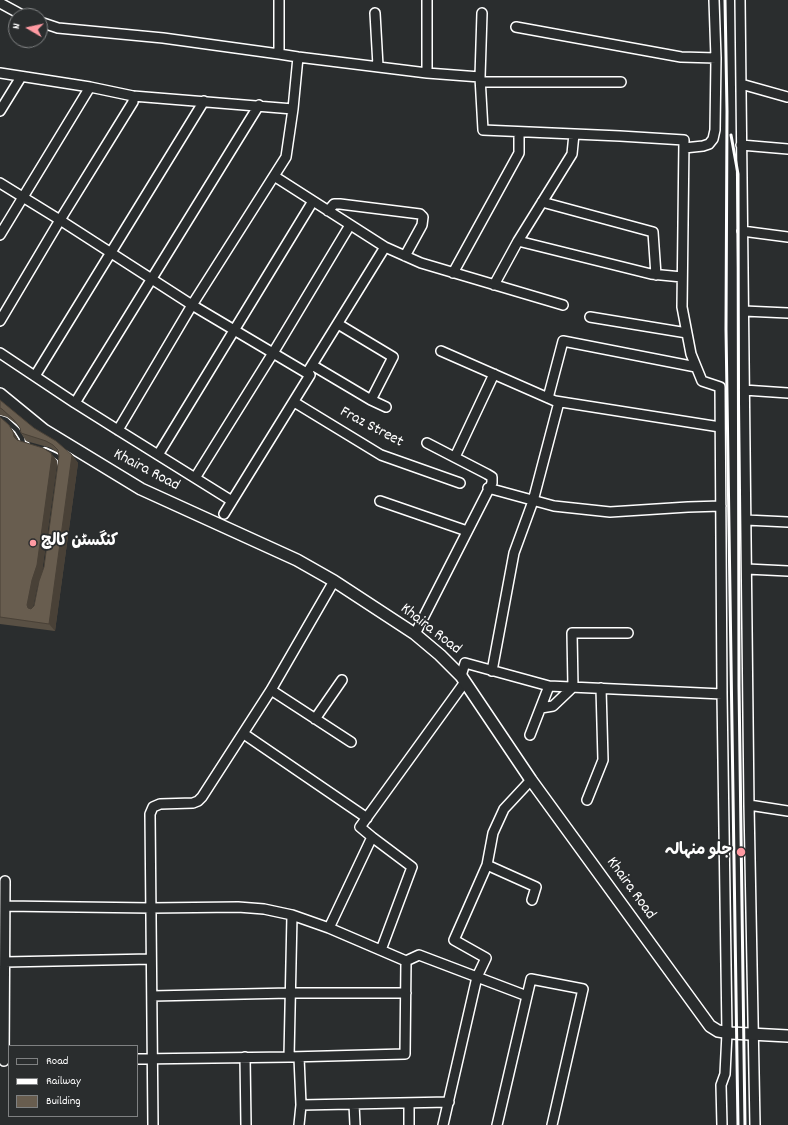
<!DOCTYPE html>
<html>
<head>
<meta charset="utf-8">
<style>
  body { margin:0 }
  #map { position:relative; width:788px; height:1125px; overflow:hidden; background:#2a2d2e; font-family:Dekko,sans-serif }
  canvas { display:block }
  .legend { position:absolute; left:8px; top:1045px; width:130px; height:72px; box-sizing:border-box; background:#2a2d2e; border:1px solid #7f8182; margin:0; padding:5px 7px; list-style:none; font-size:12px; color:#fff }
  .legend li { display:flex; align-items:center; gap:8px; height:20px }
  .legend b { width:20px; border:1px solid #7f8182 }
  .north { position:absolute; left:8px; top:8px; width:40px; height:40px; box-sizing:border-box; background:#2a2d2e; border:1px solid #7f8182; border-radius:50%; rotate:279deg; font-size:11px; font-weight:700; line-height:16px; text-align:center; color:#fff }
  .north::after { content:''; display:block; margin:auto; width:14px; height:18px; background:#ff9aa2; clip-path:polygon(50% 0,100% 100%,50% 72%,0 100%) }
</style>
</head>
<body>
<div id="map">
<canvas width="788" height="1125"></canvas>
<ul class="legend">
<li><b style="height:5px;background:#2a2d2e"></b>Road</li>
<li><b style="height:5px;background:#fff"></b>Railway</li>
<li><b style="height:11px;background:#685d4f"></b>Building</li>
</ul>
<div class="north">N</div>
</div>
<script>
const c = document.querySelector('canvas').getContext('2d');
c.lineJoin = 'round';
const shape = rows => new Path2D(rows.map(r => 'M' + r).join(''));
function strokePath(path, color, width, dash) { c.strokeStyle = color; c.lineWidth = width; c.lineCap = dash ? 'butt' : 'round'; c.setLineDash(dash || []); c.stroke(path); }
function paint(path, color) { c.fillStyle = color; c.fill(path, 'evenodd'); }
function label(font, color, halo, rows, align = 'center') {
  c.font = font + ' Dekko,"Playpen Sans Arabic",sans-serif'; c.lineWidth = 3.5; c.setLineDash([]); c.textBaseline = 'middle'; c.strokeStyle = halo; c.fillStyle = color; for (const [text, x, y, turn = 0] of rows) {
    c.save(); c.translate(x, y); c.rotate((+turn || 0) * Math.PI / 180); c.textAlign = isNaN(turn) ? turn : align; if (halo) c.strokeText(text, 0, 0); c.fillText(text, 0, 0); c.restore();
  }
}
const service = shape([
  [0,418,6,420,17,430,22,438,23,444,26,445],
  [45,451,56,456,60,459,61,464]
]);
const minor = shape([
  [279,0,279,54],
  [714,0,716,58],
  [740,0,749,805,755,1125],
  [0,3,24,16],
  [375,13,378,66],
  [40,22,58,28,163,38,279,54,298,57,427,73,480,77,483,130,620,136,684,140,682,307,691,354,702,381,720,387,722,694,549,686,465,663,461,676],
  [516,27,681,57,716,58,715,130,713,139,709,144,703,146,684,148],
  [0,73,90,87,133,96,293,109],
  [427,73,427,0],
  [480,77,482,13],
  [481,82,621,82],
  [741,84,787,97],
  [0,111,21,77],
  [574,134,572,154,518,241,651,274,682,277],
  [741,145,788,149],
  [274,176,385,247,307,373],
  [0,183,60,220,192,305,286,157,293,109,298,57],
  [542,202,653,232,656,275],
  [328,211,334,204,340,204,420,214,423,217,422,225,405,256],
  [742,231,788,237],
  [0,235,90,87],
  [385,247,421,263,563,305],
  [453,273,519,153,519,132],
  [494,285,518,241],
  [744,311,788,313],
  [590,317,687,333],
  [0,321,60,220,133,102,133,96],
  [338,324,393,357,371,400,386,407],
  [441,351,555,401,720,427],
  [0,353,75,403,118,430,232,501,310,375,192,305,118,430],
  [312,365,371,400],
  [35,376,204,101],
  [744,390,788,393],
  [548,398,563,341,696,367],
  [294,402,381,455,460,483],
  [75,403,259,105],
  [158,455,313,201],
  [455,457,494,374],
  [195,478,273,353,350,225],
  [488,488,554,506,610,512,688,507,721,506],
  [380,501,467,531],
  [224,514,232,501],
  [746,520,788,522],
  [747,569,788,571],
  [415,634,492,483,492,477,487,474,427,443],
  [492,671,514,553,533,501,559,402],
  [271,690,351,742],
  [541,708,553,706,573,687,572,633,628,633],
  [315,719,342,680],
  [244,734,367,818],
  [530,735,549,686],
  [531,780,504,809,493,833,487,865,536,887,532,900],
  [587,800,603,760,601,688],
  [749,805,788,811],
  [372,837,412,867,381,950],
  [5,906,151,908,238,907,264,909,292,915],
  [329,928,406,961],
  [5,962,151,959],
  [152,996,290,993,406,993],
  [245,1057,246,1125],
  [289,1057,405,1054,406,961,419,955,527,996,531,979,583,989,552,1125],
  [299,1057,301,1105,299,1125],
  [137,1059,289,1057,292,915,329,928,372,837,360,827,465,682],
  [4,1061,5,881],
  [409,1103,409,1125],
  [354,1104,355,1125],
  [301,1105,449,1102],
  [153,1125,150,814,153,807,160,804,193,803,198,801,202,797,271,690,334,581],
  [443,1125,477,977,486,958,454,940,487,865],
  [497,1125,527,996],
  [722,1125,721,1085,725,1074,727,1033,722,694]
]);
const tertiary = shape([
  [0,394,44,430,141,489,297,560,334,581,415,634,440,655,461,676,531,780,710,1026,718,1031,731,1033,788,1036]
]);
strokePath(service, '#fff', 8);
strokePath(minor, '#fff', 12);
strokePath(tertiary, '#fff', 14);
strokePath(service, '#2a2d2e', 4.5);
strokePath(minor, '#2a2d2e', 9);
strokePath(tertiary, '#2a2d2e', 11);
strokePath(shape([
  [725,0,727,111,726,329,738,1125],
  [731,135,738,174,739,686,745,1125]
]), '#fff', 3);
paint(shape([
  [0,400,34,428,72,455,78,463,55,631,0,624,0,417,9,425,19,441,51,453,57,461,57,464,42,572,44,567,59,456,58,453,51,448,26,441,21,433,20,428,19,426,7,417,0,415],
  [39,582,34,606,33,607,37,587]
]), '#595044');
paint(shape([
  [9,425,18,439,19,445,14,437],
  [51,453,57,461,57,464,42,573,37,587,32,612,28,608,27,605],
  [72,455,78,463,55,631,49,624]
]), '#494137');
const building = shape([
  [0,400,34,428,56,441,72,455,49,624,0,617,0,417,9,425,13,432,14,437,17,440,43,448,51,453,52,456,37,565,32,580,27,605,28,608,31,609,34,606,39,581,44,567,59,456,58,450,53,445,46,441,21,433,20,428,14,420,2,409,0,408,0,400]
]);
paint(building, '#685d4f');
strokePath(building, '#494137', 1);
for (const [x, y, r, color] of [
  [33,543,4,"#ff9aa2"],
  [741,852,5,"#ff9aa2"]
]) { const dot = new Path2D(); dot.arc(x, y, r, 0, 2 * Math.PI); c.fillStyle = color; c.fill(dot); strokePath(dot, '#2a2d2e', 1.5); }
label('16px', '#fff', '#2a2d2e', [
  ["Fraz Street",371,428,28],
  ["Khaira Road",146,471,28],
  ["Khaira Road",430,630,38],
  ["Khaira Road",630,889,54]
]);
label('bold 16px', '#fff', '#2a2d2e', [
  ["کنگسٹن کالج",41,543],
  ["جلو منہالہ",732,852,"right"]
], 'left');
</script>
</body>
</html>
